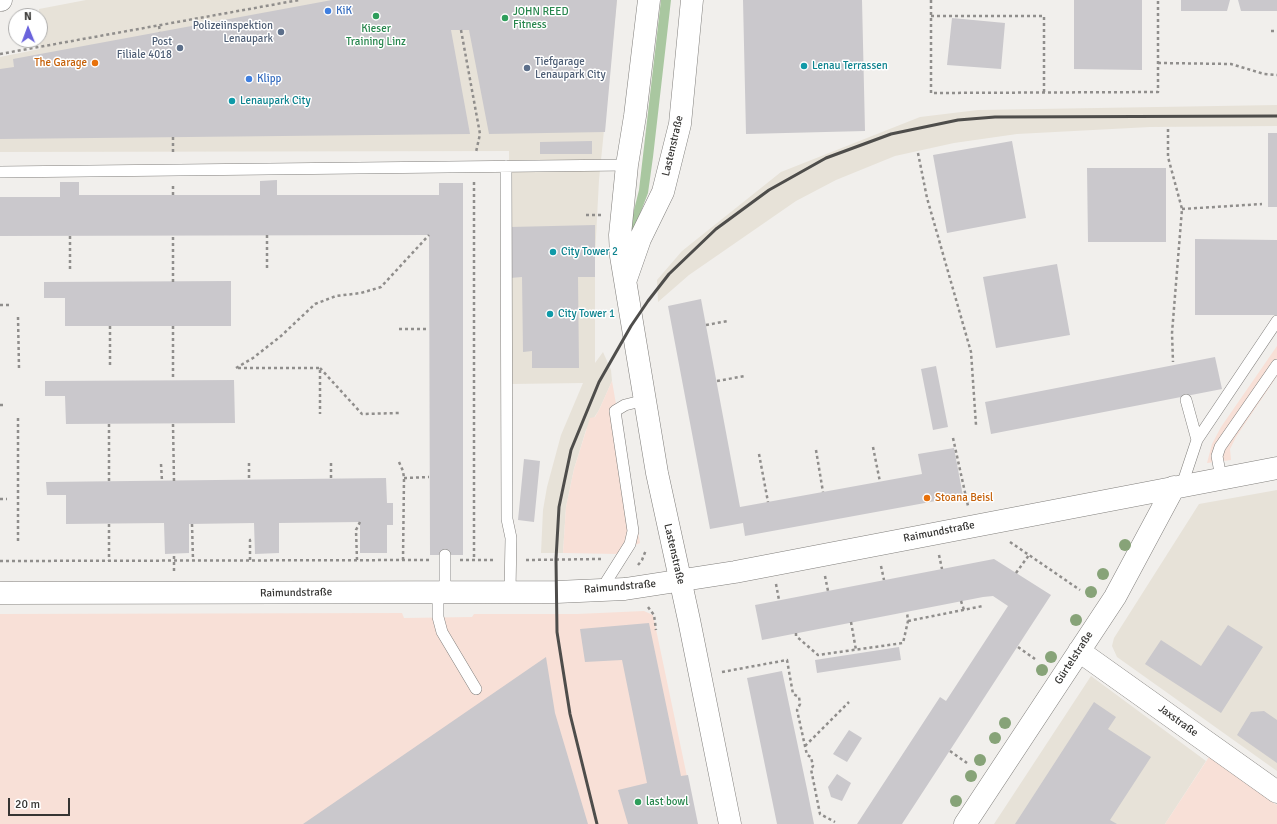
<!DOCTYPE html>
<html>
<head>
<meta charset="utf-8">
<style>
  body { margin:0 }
  #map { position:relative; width:1277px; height:824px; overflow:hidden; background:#f1efec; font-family:Signika,sans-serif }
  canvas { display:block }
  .north { position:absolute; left:8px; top:8px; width:40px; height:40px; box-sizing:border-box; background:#fff; border:1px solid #afaead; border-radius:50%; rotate:359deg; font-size:11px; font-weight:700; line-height:16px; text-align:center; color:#363533 }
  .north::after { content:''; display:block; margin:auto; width:14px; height:18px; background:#6a63dc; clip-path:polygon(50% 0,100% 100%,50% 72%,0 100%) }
  .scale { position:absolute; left:8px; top:798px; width:62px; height:18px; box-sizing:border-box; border:2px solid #363533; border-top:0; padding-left:5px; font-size:12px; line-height:14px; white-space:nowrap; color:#363533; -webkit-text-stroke:3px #fff; paint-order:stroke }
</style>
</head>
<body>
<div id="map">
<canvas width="1277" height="824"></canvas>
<div class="north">N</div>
<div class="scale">20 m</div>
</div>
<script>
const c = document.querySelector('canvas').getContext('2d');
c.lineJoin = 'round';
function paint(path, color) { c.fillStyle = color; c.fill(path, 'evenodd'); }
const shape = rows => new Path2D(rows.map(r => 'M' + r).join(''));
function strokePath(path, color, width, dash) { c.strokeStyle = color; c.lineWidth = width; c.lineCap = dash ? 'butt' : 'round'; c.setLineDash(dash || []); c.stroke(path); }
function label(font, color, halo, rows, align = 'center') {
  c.font = font + ' Signika,sans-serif'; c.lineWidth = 3; c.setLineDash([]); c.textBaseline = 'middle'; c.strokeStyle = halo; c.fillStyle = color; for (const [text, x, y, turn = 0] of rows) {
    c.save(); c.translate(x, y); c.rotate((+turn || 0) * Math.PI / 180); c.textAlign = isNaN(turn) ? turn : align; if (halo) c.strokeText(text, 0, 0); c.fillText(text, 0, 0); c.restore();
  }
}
paint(shape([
  [86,0,617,0,599,180,595,256,595,363,603,352,611,370,612,381,599,410,586,430,574,469,566,507,563,553,541,553,543,510,547,487,561,435,583,383,511,384,509,151,0,152,0,57,40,49,39,9],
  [1277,105,1277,126,1150,127,1017,134,954,143,895,156,836,180,796,201,689,275,658,302,657,280,682,251,781,172,920,117,978,110],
  [1277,490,1277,771,1117,657,1112,646,1114,638,1199,504],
  [1091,676,1206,761,1165,824,994,824]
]), '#e7e2d8');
paint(shape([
  [1277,346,1277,376,1236,437,1230,449,1231,460,1207,463,1212,444,1221,427],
  [612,381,640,543,617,554,563,553,566,507,574,469,590,418,595,417,599,410],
  [644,611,653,615,697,824,0,824,0,614,402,613,404,618,472,617,474,614,577,614],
  [1209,757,1277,805,1277,824,1165,824]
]), '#f8e0d7');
paint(shape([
  [661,0,671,0,653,157,648,193,632,235,629,230,639,190]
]), '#a9c7a0');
paint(shape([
  [332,0,617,0,605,132,489,134,469,30,451,30,470,134,0,139,0,69,14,67,13,59],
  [743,0,862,0,865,131,746,134],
  [1074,0,1142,0,1142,70,1074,69],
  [1181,0,1230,0,1227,11,1181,11],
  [1238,0,1277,0,1277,11,1241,11],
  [952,18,1005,23,1001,69,947,65],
  [1268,133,1277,133,1277,207,1268,207],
  [592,141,592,154,540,154,540,142],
  [1012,141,1026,218,947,233,933,155],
  [1087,168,1166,168,1166,242,1088,242],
  [277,180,277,195,439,195,439,183,463,183,463,555,430,555,429,235,0,236,0,197,60,197,60,182,79,182,79,195,260,195,260,181],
  [595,225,595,277,578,277,579,368,532,368,532,351,523,352,522,277,510,278,510,227],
  [1195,239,1277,240,1277,315,1195,315],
  [1057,264,1070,335,996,348,983,277],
  [231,281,231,326,65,326,65,298,44,298,44,282],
  [701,299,740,507,922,474,918,454,954,448,963,496,745,536,743,523,710,529,668,306],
  [1215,357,1222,389,991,434,985,402],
  [936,366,948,427,933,430,921,369],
  [234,380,235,423,66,424,65,396,45,396,45,381],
  [524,459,540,461,534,522,518,520],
  [386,478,387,503,393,503,393,525,387,525,387,553,360,553,360,522,279,523,279,553,255,554,254,523,189,524,189,553,165,554,164,523,66,524,66,495,47,495,46,482],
  [994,559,1051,595,902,824,857,824,940,697,946,701,1008,606,993,596,983,597,762,640,755,605],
  [649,623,681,776,688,775,698,824,628,824,618,790,647,783,622,660,585,662,580,629],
  [1228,625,1263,647,1221,713,1145,664,1161,640,1201,666],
  [899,647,901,660,817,673,815,660],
  [546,657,555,713,588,824,303,824],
  [782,671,807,789,814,824,777,824,747,678],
  [1094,702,1116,717,1108,729,1151,757,1110,820,1117,824,1015,824],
  [1264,711,1277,720,1277,763,1237,735,1251,712],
  [849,730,862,738,847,762,833,754],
  [837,774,851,783,842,801,831,797,828,787]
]), '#cac8cc');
const service = shape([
  [506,166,507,519,511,538,510,591],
  [0,172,627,165],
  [1197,440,1277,321],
  [1221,478,1217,456,1220,447,1277,365],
  [1182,485,1197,440,1186,400],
  [445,555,445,591],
  [601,590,630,544,633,531,615,411,625,405,645,400],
  [438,591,438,617,442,632,476,689]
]);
const minor = shape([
  [0,593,556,592,625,589,735,572,1277,468],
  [1079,651,1277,792],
  [965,824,1115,597,1174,487]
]);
const secondary = shape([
  [0,0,1,0],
  [649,0,635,116,627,165,620,235,621,256,657,473,689,620,730,824],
  [626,279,640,239,663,192,680,124,692,0]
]);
strokePath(service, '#817f7c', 12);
strokePath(minor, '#817f7c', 23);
strokePath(secondary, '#817f7c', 23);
strokePath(shape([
  [931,0,931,93,1158,92,1158,0],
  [931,16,1044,16,1044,92],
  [159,26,160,32],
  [461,30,480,134,476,152],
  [1271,31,1277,31],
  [0,54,299,0],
  [1158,63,1231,64,1264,74,1277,75],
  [1168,129,1168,157,1182,209,1172,333,1173,362],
  [173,137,173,155],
  [918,153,927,198,971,352,976,425],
  [474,182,474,560],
  [173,195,173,186],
  [1182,209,1262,204],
  [586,215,602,215],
  [267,235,267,268],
  [70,236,70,269],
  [173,282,173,235],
  [0,305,10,305],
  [18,317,19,368],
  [706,325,728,321],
  [110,326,110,368],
  [173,326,173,380],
  [399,329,429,329],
  [236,368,253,358,281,336,315,304,336,296,361,293,381,287,429,235],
  [238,368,320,368,320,414],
  [320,368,362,414,399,413],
  [717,381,745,376],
  [0,405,4,405],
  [18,418,18,542],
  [109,424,109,482],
  [173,424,174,481],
  [953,438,968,506],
  [873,447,880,482],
  [816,450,823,492],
  [759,454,768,502],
  [399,462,403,471,404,478,403,560],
  [249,463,249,480],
  [331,463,331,479],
  [161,464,162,481],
  [404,478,429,477],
  [0,499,7,499],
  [109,524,109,561],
  [192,524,193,560],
  [1010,542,1080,590],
  [939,555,942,569],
  [250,560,250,540,254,540],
  [357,560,356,530,360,522],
  [460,560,495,560],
  [526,560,601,559],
  [0,561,429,560],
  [638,565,642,560,646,550],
  [881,566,884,580],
  [174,571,174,554],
  [1016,573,1029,555],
  [825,576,828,591],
  [776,584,779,600],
  [961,601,964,610],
  [648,607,654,615,656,630],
  [908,621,983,606],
  [851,622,856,650],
  [796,633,796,636,818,655,903,643,908,621,907,612],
  [1018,647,1035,659],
  [722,672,787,660,793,694,799,697,800,704,797,710,807,755,811,757,813,766,811,769,820,814,835,822],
  [805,746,849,702],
  [950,751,967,763]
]), '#908e8c', 2.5, [3, 3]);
strokePath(service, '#fff', 11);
strokePath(minor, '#fff', 22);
strokePath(secondary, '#fff', 22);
strokePath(shape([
  [597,824,570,714,557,632,556,559,559,507,571,450,599,382,631,326,648,301,669,274,716,229,769,190,826,158,891,134,958,120,995,117,1277,116]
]), '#4e4d4b', 3);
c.fillStyle = '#87a378';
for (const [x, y] of [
  [1125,545],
  [1103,574],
  [1091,592],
  [1076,620],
  [1051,657],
  [1042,670],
  [1005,723],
  [995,738],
  [980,760],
  [971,776],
  [956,801]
]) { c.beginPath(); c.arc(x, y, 6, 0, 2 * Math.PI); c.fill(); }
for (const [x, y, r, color] of [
  [328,11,4,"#3f7fe0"],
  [376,16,4,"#2e9e5b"],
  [505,18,4,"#2e9e5b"],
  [281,32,4,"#5c6f8a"],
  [180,48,4,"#5c6f8a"],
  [95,63,4,"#e8710a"],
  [804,66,4,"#0f9aa8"],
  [527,68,4,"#5c6f8a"],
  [249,79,4,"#3f7fe0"],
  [232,101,4,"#0f9aa8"],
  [553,252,4,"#0f9aa8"],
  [550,314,4,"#0f9aa8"],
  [927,498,4,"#e8710a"],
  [638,802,4,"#2e9e5b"]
]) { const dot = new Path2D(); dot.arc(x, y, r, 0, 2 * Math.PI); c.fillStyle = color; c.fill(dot); strokePath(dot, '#fff', 1.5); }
label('11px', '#366cbe', '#fff', [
  ["KiK",336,11],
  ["Klipp",257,79]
], 'left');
label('11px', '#27864d', '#fff', [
  ["JOHN REED",513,12],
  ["Fitness",513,25],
  ["Kieser",376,29,"center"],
  ["Training Linz",376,42,"center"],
  ["last bowl",646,802]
], 'left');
label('11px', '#4e5e75', '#fff', [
  ["Polizeiinspektion",273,26],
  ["Lenaupark",273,39],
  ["Post",172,42],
  ["Filiale 4018",172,55],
  ["Tiefgarage",535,62,"left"],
  ["Lenaupark City",535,75,"left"]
], 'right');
label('11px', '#c56008', '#fff', [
  ["The Garage",87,63],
  ["Stoana Beisl",935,498,"left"]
], 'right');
label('11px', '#0d838f', '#fff', [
  ["Lenau Terrassen",812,66],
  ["Lenaupark City",240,101],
  ["City Tower 2",561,252],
  ["City Tower 1",558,314]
], 'left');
label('11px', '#363533', '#fff', [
  ["Lastenstraße",673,146,-77],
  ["Raimundstraße",939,532,-11],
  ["Lastenstraße",674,554,77],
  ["Raimundstraße",620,587,-5],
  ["Raimundstraße",296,593,-1],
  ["Gürtelstraße",1074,658,-57],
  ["Jaxstraße",1178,721,36]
]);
</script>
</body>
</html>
